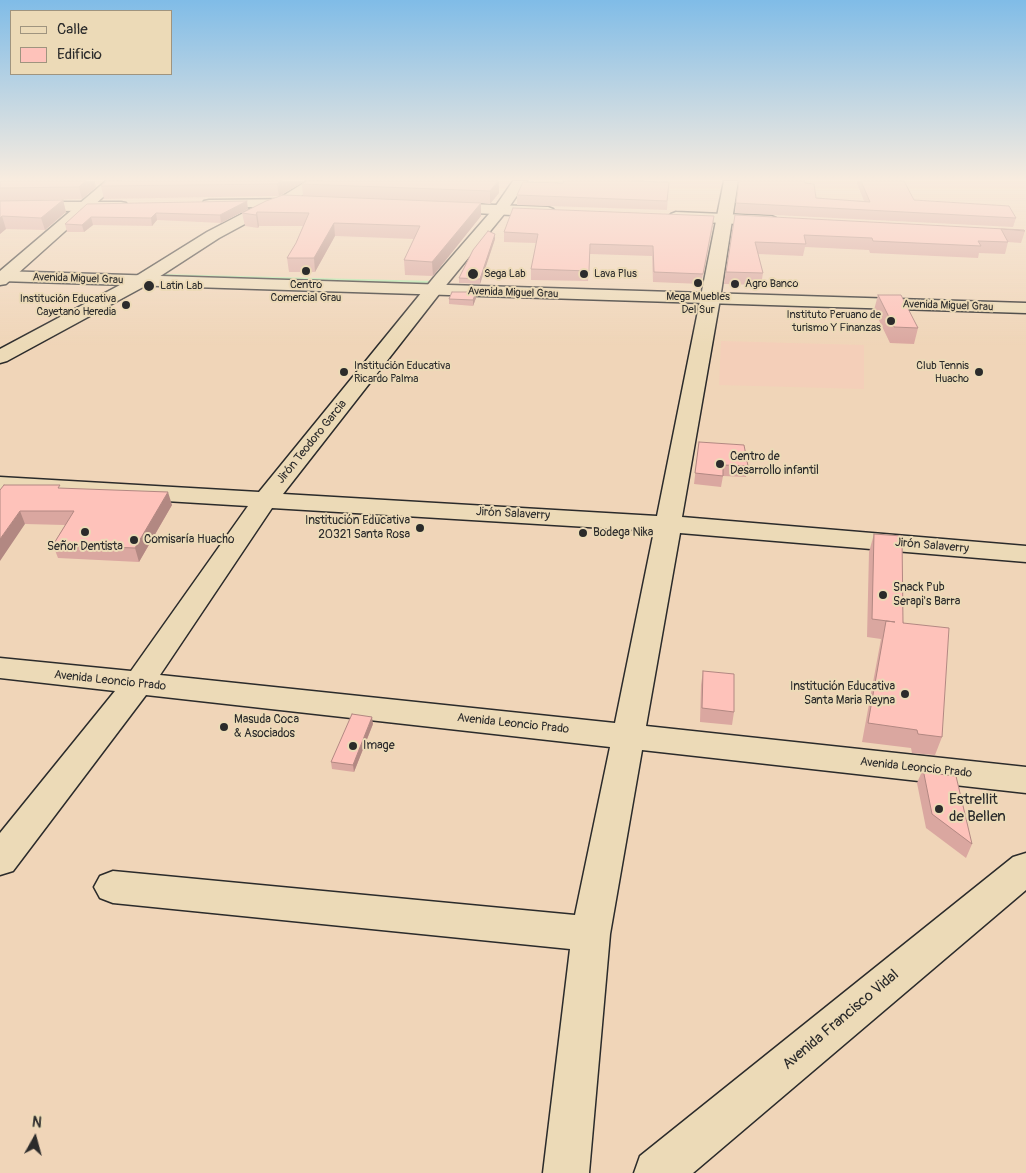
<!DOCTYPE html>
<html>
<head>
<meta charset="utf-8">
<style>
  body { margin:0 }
  #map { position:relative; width:1026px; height:1173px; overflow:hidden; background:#f0d5b8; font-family:Pangolin,sans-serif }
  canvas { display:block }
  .legend { position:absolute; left:10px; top:10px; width:162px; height:65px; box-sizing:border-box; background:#ecdab7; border:1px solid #9f947f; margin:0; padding:6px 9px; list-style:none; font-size:15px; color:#2b2b2b }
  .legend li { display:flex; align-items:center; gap:10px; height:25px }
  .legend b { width:25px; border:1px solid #9f947f }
  .north { position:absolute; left:10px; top:1113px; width:50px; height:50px; -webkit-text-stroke:4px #ecdab7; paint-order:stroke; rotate:7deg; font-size:14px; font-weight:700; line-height:20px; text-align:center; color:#2b2b2b }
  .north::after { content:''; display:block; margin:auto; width:18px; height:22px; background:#2b2b2b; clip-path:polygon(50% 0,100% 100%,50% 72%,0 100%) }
</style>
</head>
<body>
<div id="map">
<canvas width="1026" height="1173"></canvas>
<ul class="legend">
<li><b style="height:6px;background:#ecdab7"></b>Calle</li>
<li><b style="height:14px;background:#fec2ba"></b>Edificio</li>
</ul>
<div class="north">N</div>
</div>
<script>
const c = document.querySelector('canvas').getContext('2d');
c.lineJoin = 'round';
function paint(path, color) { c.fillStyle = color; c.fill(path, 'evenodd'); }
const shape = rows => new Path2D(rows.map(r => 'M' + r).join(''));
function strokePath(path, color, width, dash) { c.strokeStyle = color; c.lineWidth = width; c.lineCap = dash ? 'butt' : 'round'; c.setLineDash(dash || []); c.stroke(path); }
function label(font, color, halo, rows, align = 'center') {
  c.font = font + ' Pangolin,sans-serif'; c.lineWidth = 4; c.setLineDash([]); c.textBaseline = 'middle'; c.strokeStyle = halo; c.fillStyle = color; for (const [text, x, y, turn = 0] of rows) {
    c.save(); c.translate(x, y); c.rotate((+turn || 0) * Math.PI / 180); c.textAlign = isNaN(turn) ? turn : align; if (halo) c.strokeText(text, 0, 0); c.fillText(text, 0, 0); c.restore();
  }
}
paint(shape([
  [721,341,864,345,864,389,719,385]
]), '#f4cfb9');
paint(shape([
  [162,274,434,281,429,289,149,281]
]), '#b3e9ab');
const street = shape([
  [106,181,121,181,6,284,0,285,0,271,106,181],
  [307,181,323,181,288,205,267,212,219,238,145,286,7,361,0,363,0,349,133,278,207,232,257,206,278,199,307,181],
  [513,181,527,181,505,213,447,284,283,494,657,516,724,181,738,181,720,299,682,517,1026,546,1026,562,680,533,646,726,1026,767,1026,793,642,750,610,934,589,1173,543,1173,570,949,113,903,100,898,94,887,100,876,113,871,575,915,610,747,146,695,13,871,0,875,0,833,115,691,0,678,0,658,131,671,248,506,0,491,0,477,259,492,435,276,495,207,513,181],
  [272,508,654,531,615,723,160,675,272,508]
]);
const secondary = shape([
  [301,199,306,200,308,203,306,206,209,208,204,207,202,204,204,201,209,200,301,199],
  [0,202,121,202,126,203,128,206,126,209,121,210,0,212,0,202],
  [444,203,548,207,553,209,556,212,553,215,548,217,439,211,436,208,439,205,444,203],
  [676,212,771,216,776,218,779,221,776,224,771,226,671,220,668,217,671,214,676,212],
  [0,271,1026,303,1026,313,0,281,0,271],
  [1026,853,1026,890,693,1173,634,1173,640,1156,1013,857,1026,853]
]);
strokePath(street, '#2b2b2b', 3);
strokePath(secondary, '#2b2b2b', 3);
paint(street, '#ecdab7');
paint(secondary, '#ecdab7');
paint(shape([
  [0,181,96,187,82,199,0,201],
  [305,181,279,196,104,199,101,186],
  [499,181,499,193,490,204,481,203,481,216,433,276,405,275,404,260,414,239,335,236,315,272,289,272,287,258,296,243,303,226,259,226,258,228,245,226,242,213,303,196,302,184],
  [739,181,805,183,816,198,864,201,856,181,904,181,914,200,1016,218,1013,227,735,213],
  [669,182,667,210,517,205,517,195,563,183],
  [63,200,66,212,45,230,6,229,0,234,0,201],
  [87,204,248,209,221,223,157,220,152,226,93,225,84,232,67,232,65,224],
  [735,215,1025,231,1021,243,1008,242,1005,254,979,253,978,258,870,253,869,250,805,247,803,256,758,254,763,273,761,285,724,284],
  [714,216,701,284,653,282,652,256,590,254,588,281,531,280,531,269,536,243,504,242,504,232],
  [495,239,480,284,459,283,459,278],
  [476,292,476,298,473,306,449,304,449,299],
  [878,295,918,328,914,344,890,343,874,310],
  [699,442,748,466,746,477,723,476,721,487,694,484],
  [61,488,172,505,139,562,58,558,53,545,65,525,25,524,0,490],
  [874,534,942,737,935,755,912,753,911,748,862,742,881,639,867,637,869,552],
  [703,671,734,712,732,725,700,722,701,685],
  [373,724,354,772,332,769,331,762],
  [923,769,972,844,966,858,926,828,917,783]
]), '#daa7a0');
paint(shape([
  [86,181,95,181,96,187,82,199,79,187],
  [282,181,305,181,279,196,277,184],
  [499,181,499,193,490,204,490,191],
  [63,200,66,212,45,230,41,218],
  [247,201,248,209,221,223,220,215],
  [481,203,481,216,433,276,432,262],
  [257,212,259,226,258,228,256,215],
  [156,213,157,220,152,226,151,218],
  [2,216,6,229,0,234,0,218],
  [714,216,713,225,701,284,703,274],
  [91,217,93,225,84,232,82,225],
  [334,223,335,236,315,272,314,258],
  [495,234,495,239,480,284,480,279],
  [476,292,476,298,473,306,473,300],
  [168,492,172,505,139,562,135,548],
  [20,511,25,524,0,561,0,539],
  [372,717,373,724,354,772,353,765]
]), '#b28882');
const building = shape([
  [0,181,86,181,79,187,0,188,0,181],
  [107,181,282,181,277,184,101,186,107,181],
  [307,181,498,181,490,191,302,184,307,181],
  [564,181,628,181,669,182,667,201,517,195,523,182,563,183,564,181],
  [739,181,805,181,805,183,814,184,816,198,870,202,861,181,904,181,914,200,1009,206,1016,218,736,203,739,181],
  [283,195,481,203,432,262,404,260,420,226,334,223,314,258,287,258,296,243,309,213,257,212,256,215,242,213,266,201,283,195],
  [63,200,41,218,2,216,0,218,0,201,63,200],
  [247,201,220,215,156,213,151,218,91,217,82,225,65,224,87,204,247,201],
  [513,208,714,216,703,274,654,272,653,246,590,244,589,271,531,269,538,234,504,232,513,208],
  [735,215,1024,230,1025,231,1001,229,1008,242,978,241,981,246,873,241,872,238,804,235,806,244,755,242,763,273,726,272,735,215],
  [488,231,495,234,480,279,459,278,473,250,488,231],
  [452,292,476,292,473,300,449,299,452,292],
  [878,295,901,295,918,328,894,327,878,295],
  [699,442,744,445,748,466,723,465,723,476,695,473,699,442],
  [4,485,60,485,58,488,168,492,135,548,53,545,74,511,20,511,0,539,0,490,4,485],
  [874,534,902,536,903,623,949,628,942,737,918,734,917,730,868,723,886,621,895,622,872,619,874,534],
  [703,671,734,674,734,712,702,708,703,671],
  [352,714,372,717,353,765,331,762,352,714],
  [923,769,938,771,938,774,956,776,972,844,932,814,923,769]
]);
paint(building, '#fec2ba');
strokePath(building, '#b28882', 1);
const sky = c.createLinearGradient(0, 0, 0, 345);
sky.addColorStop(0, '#80bce7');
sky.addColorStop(0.52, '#f8ecdf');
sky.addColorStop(1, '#f8ecdf00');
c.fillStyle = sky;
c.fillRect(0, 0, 1026, 345);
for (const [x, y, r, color] of [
  [306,271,5,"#2b2b2b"],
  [473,274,6,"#2b2b2b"],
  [584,274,5,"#2b2b2b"],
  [698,283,5,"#2b2b2b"],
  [735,284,5,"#2b2b2b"],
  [149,286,6,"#2b2b2b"],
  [126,305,5,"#2b2b2b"],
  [891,321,5,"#2b2b2b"],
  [344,372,5,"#2b2b2b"],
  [979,372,5,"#2b2b2b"],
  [720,464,5,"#2b2b2b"],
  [420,528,5,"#2b2b2b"],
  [85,532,5,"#2b2b2b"],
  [583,533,5,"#2b2b2b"],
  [134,540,5,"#2b2b2b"],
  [883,595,5,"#2b2b2b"],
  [905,694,5,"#2b2b2b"],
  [224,727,5,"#2b2b2b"],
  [353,746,5,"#2b2b2b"],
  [939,809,5,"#2b2b2b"]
]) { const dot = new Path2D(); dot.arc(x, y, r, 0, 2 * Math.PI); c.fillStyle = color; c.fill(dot); strokePath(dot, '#ecdab7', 2); }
label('11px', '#2b2b2b', '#ecdab7', [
  ["Sega Lab",484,274],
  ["Lava Plus",594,274],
  ["Agro Banco",745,284],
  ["Centro",306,285,"center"],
  ["Comercial Grau",306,298,"center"],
  ["Latin Lab",160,286],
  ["Mega Muebles",698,297,"center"],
  ["Del Sur",698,310,"center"],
  ["Institución Educativa",116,299,"right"],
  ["Cayetano Heredia",116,312,"right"],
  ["Instituto Peruano de",881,315,"right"],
  ["turismo Y Finanzas",881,328,"right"],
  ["Institución Educativa",354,366],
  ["Ricardo Palma",354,379],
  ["Club Tennis",969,366,"right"],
  ["Huacho",969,379,"right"]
], 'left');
label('11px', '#2b2b2b', '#ecdab7', [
  ["Avenida Miguel Grau",78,279,2],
  ["Avenida Miguel Grau",513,293,2],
  ["Avenida Miguel Grau",948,306,2]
]);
label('12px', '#2b2b2b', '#ecdab7', [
  ["Jirón Teodoro Garcia",312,442,-51],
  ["Jirón Salaverry",513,514,3],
  ["Jirón Salaverry",932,546,5],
  ["Avenida Leoncio Prado",110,681,6],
  ["Avenida Leoncio Prado",513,724,6],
  ["Avenida Leoncio Prado",916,768,6]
]);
label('12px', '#2b2b2b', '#ecdab7', [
  ["Centro de",730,457],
  ["Desarrollo infantil",730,471],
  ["Institución Educativa",410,521,"right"],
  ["20321 Santa Rosa",410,535,"right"],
  ["Bodega Nika",593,533],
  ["Comisaría Huacho",144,540],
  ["Señor Dentista",85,547,"center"],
  ["Snack Pub",893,588],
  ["Serapi's Barra",893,602],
  ["Institución Educativa",895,687,"right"],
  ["Santa Maria Reyna",895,701,"right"],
  ["Masuda Coca",234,720],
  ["& Asociados",234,734],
  ["Image",363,746]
], 'left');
label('15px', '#2b2b2b', '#ecdab7', [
  ["Estrellit",949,800],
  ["de Bellen",949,817]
], 'left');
label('15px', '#2b2b2b', '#ecdab7', [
  ["Avenida Francisco Vidal",841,1020,-40]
]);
</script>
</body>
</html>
